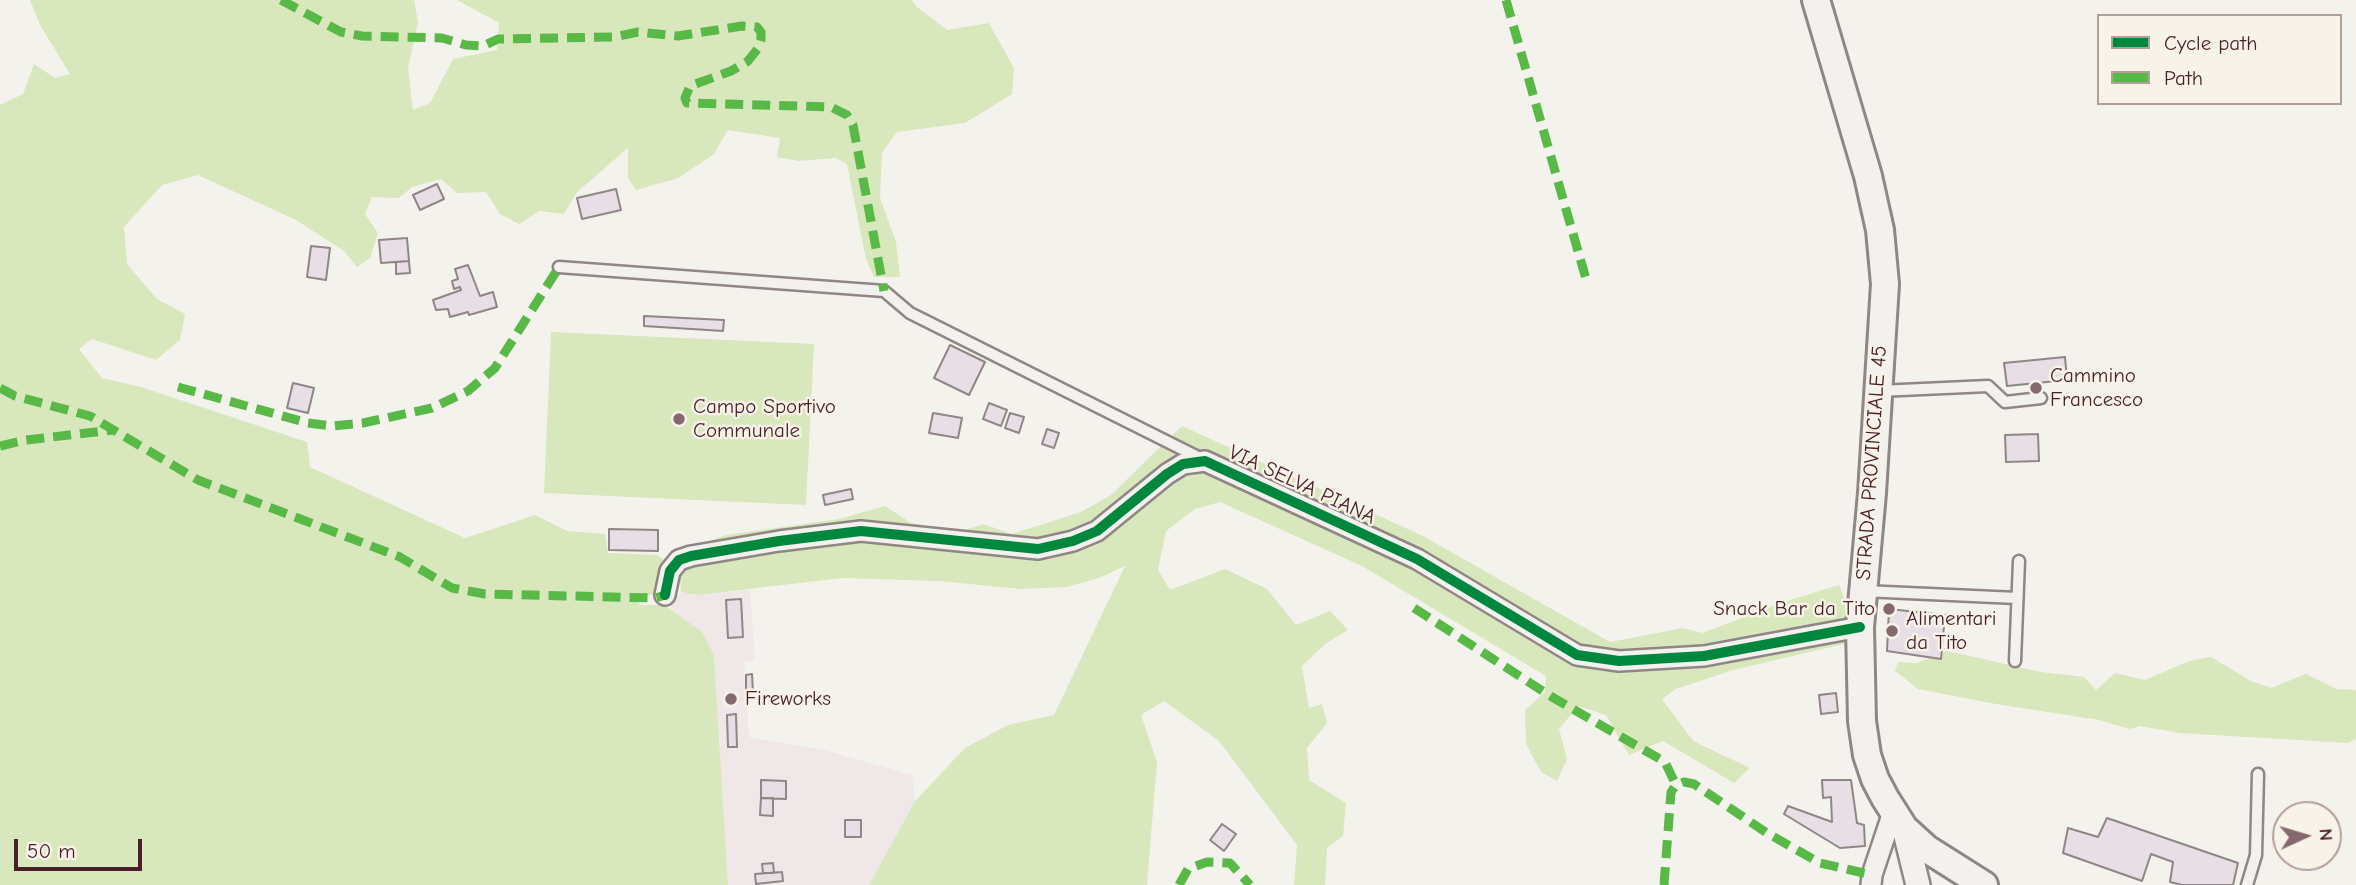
<!DOCTYPE html>
<html>
<head>
<meta charset="utf-8">
<style>
  body { margin:0 }
  #map { position:relative; width:2356px; height:885px; overflow:hidden; background:#f4f2ec; font-family:"Comic Neue",sans-serif }
  canvas { display:block }
  .legend { position:absolute; left:2097px; top:14px; width:245px; height:91px; box-sizing:border-box; background:#f7f3e8; border:2px solid #b29e9c; margin:0; padding:9px 12px; list-style:none; font-size:21px; color:#4a1f2b }
  .legend li { display:flex; align-items:center; gap:14px; height:35px }
  .legend b { width:35px; border:2px solid #b29e9c }
  .north { position:absolute; left:2272px; top:801px; width:70px; height:70px; box-sizing:border-box; background:#f7f3e8; border:2px solid #b29e9c; border-radius:50%; rotate:86deg; font-size:19px; font-weight:700; line-height:28px; text-align:center; color:#4a1f2b }
  .north::after { content:''; display:block; margin:auto; width:24px; height:32px; background:#86696f; clip-path:polygon(50% 0,100% 100%,50% 72%,0 100%) }
  .scale { position:absolute; left:14px; top:839px; width:128px; height:32px; box-sizing:border-box; border:4px solid #4a1f2b; border-top:0; padding-left:9px; font-size:21px; line-height:24px; white-space:nowrap; color:#4a1f2b; -webkit-text-stroke:5px #f7f3e8; paint-order:stroke }
</style>
</head>
<body>
<div id="map">
<canvas width="2356" height="885"></canvas>
<ul class="legend">
<li><b style="height:9px;background:#00873e"></b>Cycle path</li>
<li><b style="height:9px;background:#58b947"></b>Path</li>
</ul>
<div class="north">N</div>
<div class="scale">50 m</div>
</div>
<script>
const c = document.querySelector('canvas').getContext('2d');
c.lineJoin = 'round';
function paint(path, color) { c.fillStyle = color; c.fill(path, 'evenodd'); }
const shape = rows => new Path2D(rows.map(r => 'M' + r).join(''));
function strokePath(path, color, width, dash) { c.strokeStyle = color; c.lineWidth = width; c.lineCap = dash ? 'butt' : 'round'; c.setLineDash(dash || []); c.stroke(path); }
function label(font, color, halo, rows, align = 'center') {
  c.font = font + ' "Comic Neue",sans-serif'; c.lineWidth = 5; c.setLineDash([]); c.textBaseline = 'middle'; c.strokeStyle = halo; c.fillStyle = color; for (const [text, x, y, turn = 0] of rows) {
    c.save(); c.translate(x, y); c.rotate((+turn || 0) * Math.PI / 180); c.textAlign = isNaN(turn) ? turn : align; if (halo) c.strokeText(text, 0, 0); c.fillText(text, 0, 0); c.restore();
  }
}
paint(shape([
  [750,590,755,660,744,661,749,737,820,749,912,775,915,801,869,885,728,885,714,655,670,609,681,592,698,595]
]), '#f0e7e8');
paint(shape([
  [30,0,414,0,418,22,408,68,413,110,430,103,453,59,497,50,499,23,457,0,912,0,917,7,947,30,989,23,1014,68,1012,94,965,123,897,132,882,152,880,198,896,242,900,277,874,277,866,259,847,164,835,158,798,161,777,157,780,138,728,130,713,155,678,178,636,190,628,178,628,148,577,192,564,214,539,211,519,224,500,214,486,192,457,193,441,179,412,187,399,198,372,197,365,214,378,233,370,258,357,267,344,251,296,220,198,175,162,185,124,227,127,264,157,299,185,314,180,340,156,360,92,339,79,349,102,378,141,387,307,442,310,467,465,538,535,515,567,531,605,534,608,553,657,555,666,561,662,594,634,596,640,605,664,605,702,632,714,655,728,885,0,885,0,105,23,94,34,64,55,78,70,74,40,25],
  [551,332,814,344,806,505,544,493],
  [1182,426,1423,536,1610,642,1683,628,1702,633,1787,601,1839,585,1847,605,1844,644,1733,670,1676,689,1662,699,1693,741,1750,768,1734,783,1663,741,1629,755,1606,715,1578,706,1559,729,1567,759,1557,781,1541,772,1526,744,1525,710,1545,692,1546,676,1362,566,1220,502,1195,509,1166,531,1158,570,1170,590,1225,569,1267,589,1296,625,1330,611,1348,630,1325,644,1302,666,1309,708,1322,704,1327,723,1307,748,1309,780,1346,803,1343,836,1327,848,1325,885,1294,885,1297,845,1219,741,1164,701,1141,715,1157,762,1147,885,869,885,915,801,965,748,1008,725,1054,715,1125,566,1099,578,1067,587,1020,589,940,581,842,578,698,595,681,592,679,568,688,549,726,535,839,519,885,506,911,523,962,531,983,524,1012,534,1081,512,1111,495],
  [1947,651,2041,672,2084,677,2096,690,2115,673,2145,680,2189,661,2211,657,2251,681,2271,688,2306,674,2336,689,2356,690,2356,739,2348,743,2180,733,2140,726,2130,729,2099,720,1996,704,1918,689,1895,671,1898,662,1917,663]
]), '#d8e7bc');
const building = shape([
  [437,184,444,199,420,210,413,195,437,184],
  [616,189,621,210,582,219,577,198,616,189],
  [407,238,409,261,381,263,379,240,407,238],
  [311,246,330,248,326,280,307,277,311,246],
  [409,261,410,273,396,274,396,262,409,261],
  [468,265,480,296,493,292,497,307,469,315,468,312,450,317,448,309,436,310,433,300,461,290,460,287,454,289,452,281,458,279,455,269,468,265],
  [644,316,724,320,723,331,644,326,644,316],
  [950,345,985,362,969,395,934,378,950,345],
  [2065,357,2067,380,2007,386,2004,363,2065,357],
  [293,383,314,388,308,413,287,408,293,383],
  [989,403,1007,410,1001,426,983,419,989,403],
  [933,413,962,418,958,438,929,433,933,413],
  [1010,413,1024,417,1019,433,1005,428,1010,413],
  [1047,429,1059,433,1054,448,1042,444,1047,429],
  [2038,434,2039,461,2006,462,2005,435,2038,434],
  [851,489,853,499,825,505,823,495,851,489],
  [609,529,658,530,658,551,609,550,609,529],
  [741,599,743,637,728,638,726,600,741,599],
  [1889,609,1945,615,1941,659,1887,651,1889,609],
  [752,674,753,693,746,693,746,675,752,674],
  [1836,693,1838,712,1821,714,1819,695,1836,693],
  [736,714,737,747,728,747,727,715,736,714],
  [761,780,786,781,786,799,761,798,761,780],
  [1822,780,1851,780,1857,823,1864,825,1865,846,1840,848,1784,814,1788,806,1832,822,1831,797,1823,798,1822,780],
  [761,798,773,798,773,816,760,815,761,798],
  [2107,818,2238,863,2233,885,2182,885,2170,882,2173,862,2151,854,2142,881,2063,853,2068,828,2098,837,2107,818],
  [845,820,861,820,861,837,845,837,845,820],
  [1222,824,1236,834,1224,851,1210,840,1222,824],
  [773,863,774,873,763,873,762,864,773,863],
  [782,872,783,881,756,884,755,874,782,872]
]);
paint(building, '#e7dfe5');
strokePath(building, '#8f8685', 2);
const service = shape([
  [559,267,884,291,910,313,1202,459],
  [1879,391,1988,386,2005,402,2041,398],
  [1863,591,2017,598],
  [2015,661,2019,561],
  [2247,885,2256,855,2258,774]
]);
const minor = shape([
  [665,595,670,571,679,560,691,556,779,541,861,531,1038,549,1073,541,1097,531,1167,474,1183,464,1205,461,1417,559,1577,655,1619,661,1704,656,1860,627],
  [1871,885,1872,875,1893,812]
]);
const tertiary = shape([
  [1904,828,1918,885]
]);
const secondary = shape([
  [1816,0,1868,176,1880,230,1885,284,1872,493,1860,627,1862,721,1867,755,1875,779,1885,798,1904,828,1927,849,1984,885]
]);
strokePath(service, '#8f8685', 15);
strokePath(minor, '#8f8685', 24);
strokePath(tertiary, '#8f8685', 28);
strokePath(secondary, '#8f8685', 32);
strokePath(service, '#f2f1ed', 10);
strokePath(minor, '#f2f1ed', 19);
strokePath(tertiary, '#f2f1ed', 23);
strokePath(secondary, '#f2f1ed', 26);
strokePath(shape([
  [281,0,341,32,362,36,442,38,466,45,483,46,498,39,614,37,638,32,678,36,742,26,757,27,761,32,761,40,759,47,748,61,731,71,690,86,685,98,687,103,831,107,847,115,853,125,884,291],
  [1506,0,1586,279],
  [178,387,308,423,332,426,363,423,432,408,468,391,495,368,559,267],
  [0,388,15,396,90,416,198,480,400,557,452,588,485,594,656,598,665,595],
  [0,446,26,440,113,430],
  [1414,608,1552,697,1665,762,1676,785],
  [1179,885,1188,869,1207,862,1230,863,1250,885],
  [1664,885,1671,792,1676,785,1684,782,1694,784,1767,833,1820,863,1872,875]
]), '#58b947', 9, [18, 9]);
strokePath(shape([
  [665,595,670,571,679,560,691,556,779,541,861,531,1038,549,1073,541,1097,531,1167,474,1183,464,1205,461,1417,559,1577,655,1619,661,1704,656,1860,627]
]), '#00873e', 10);
for (const [x, y, r, color] of [
  [2036,388,7,"#86696f"],
  [679,419,7,"#86696f"],
  [1889,609,7,"#86696f"],
  [1892,631,7,"#86696f"],
  [731,699,7,"#86696f"]
]) { const dot = new Path2D(); dot.arc(x, y, r, 0, 2 * Math.PI); c.fillStyle = color; c.fill(dot); strokePath(dot, '#f7f3e8', 2.5); }
label('21px', '#4a1f2b', '#f7f3e8', [
  ["Cammino",2050,376],
  ["Francesco",2050,400],
  ["Campo Sportivo",693,407],
  ["Communale",693,431],
  ["Snack Bar da Tito",1875,609,"right"],
  ["Alimentari",1906,619],
  ["da Tito",1906,643],
  ["Fireworks",745,699]
], 'left');
label('21px', '#4a1f2b', '#f7f3e8', [
  ["STRADA PROVINCIALE 45",1872,463,-86],
  ["VIA SELVA PIANA",1302,485,25]
]);
</script>
</body>
</html>
